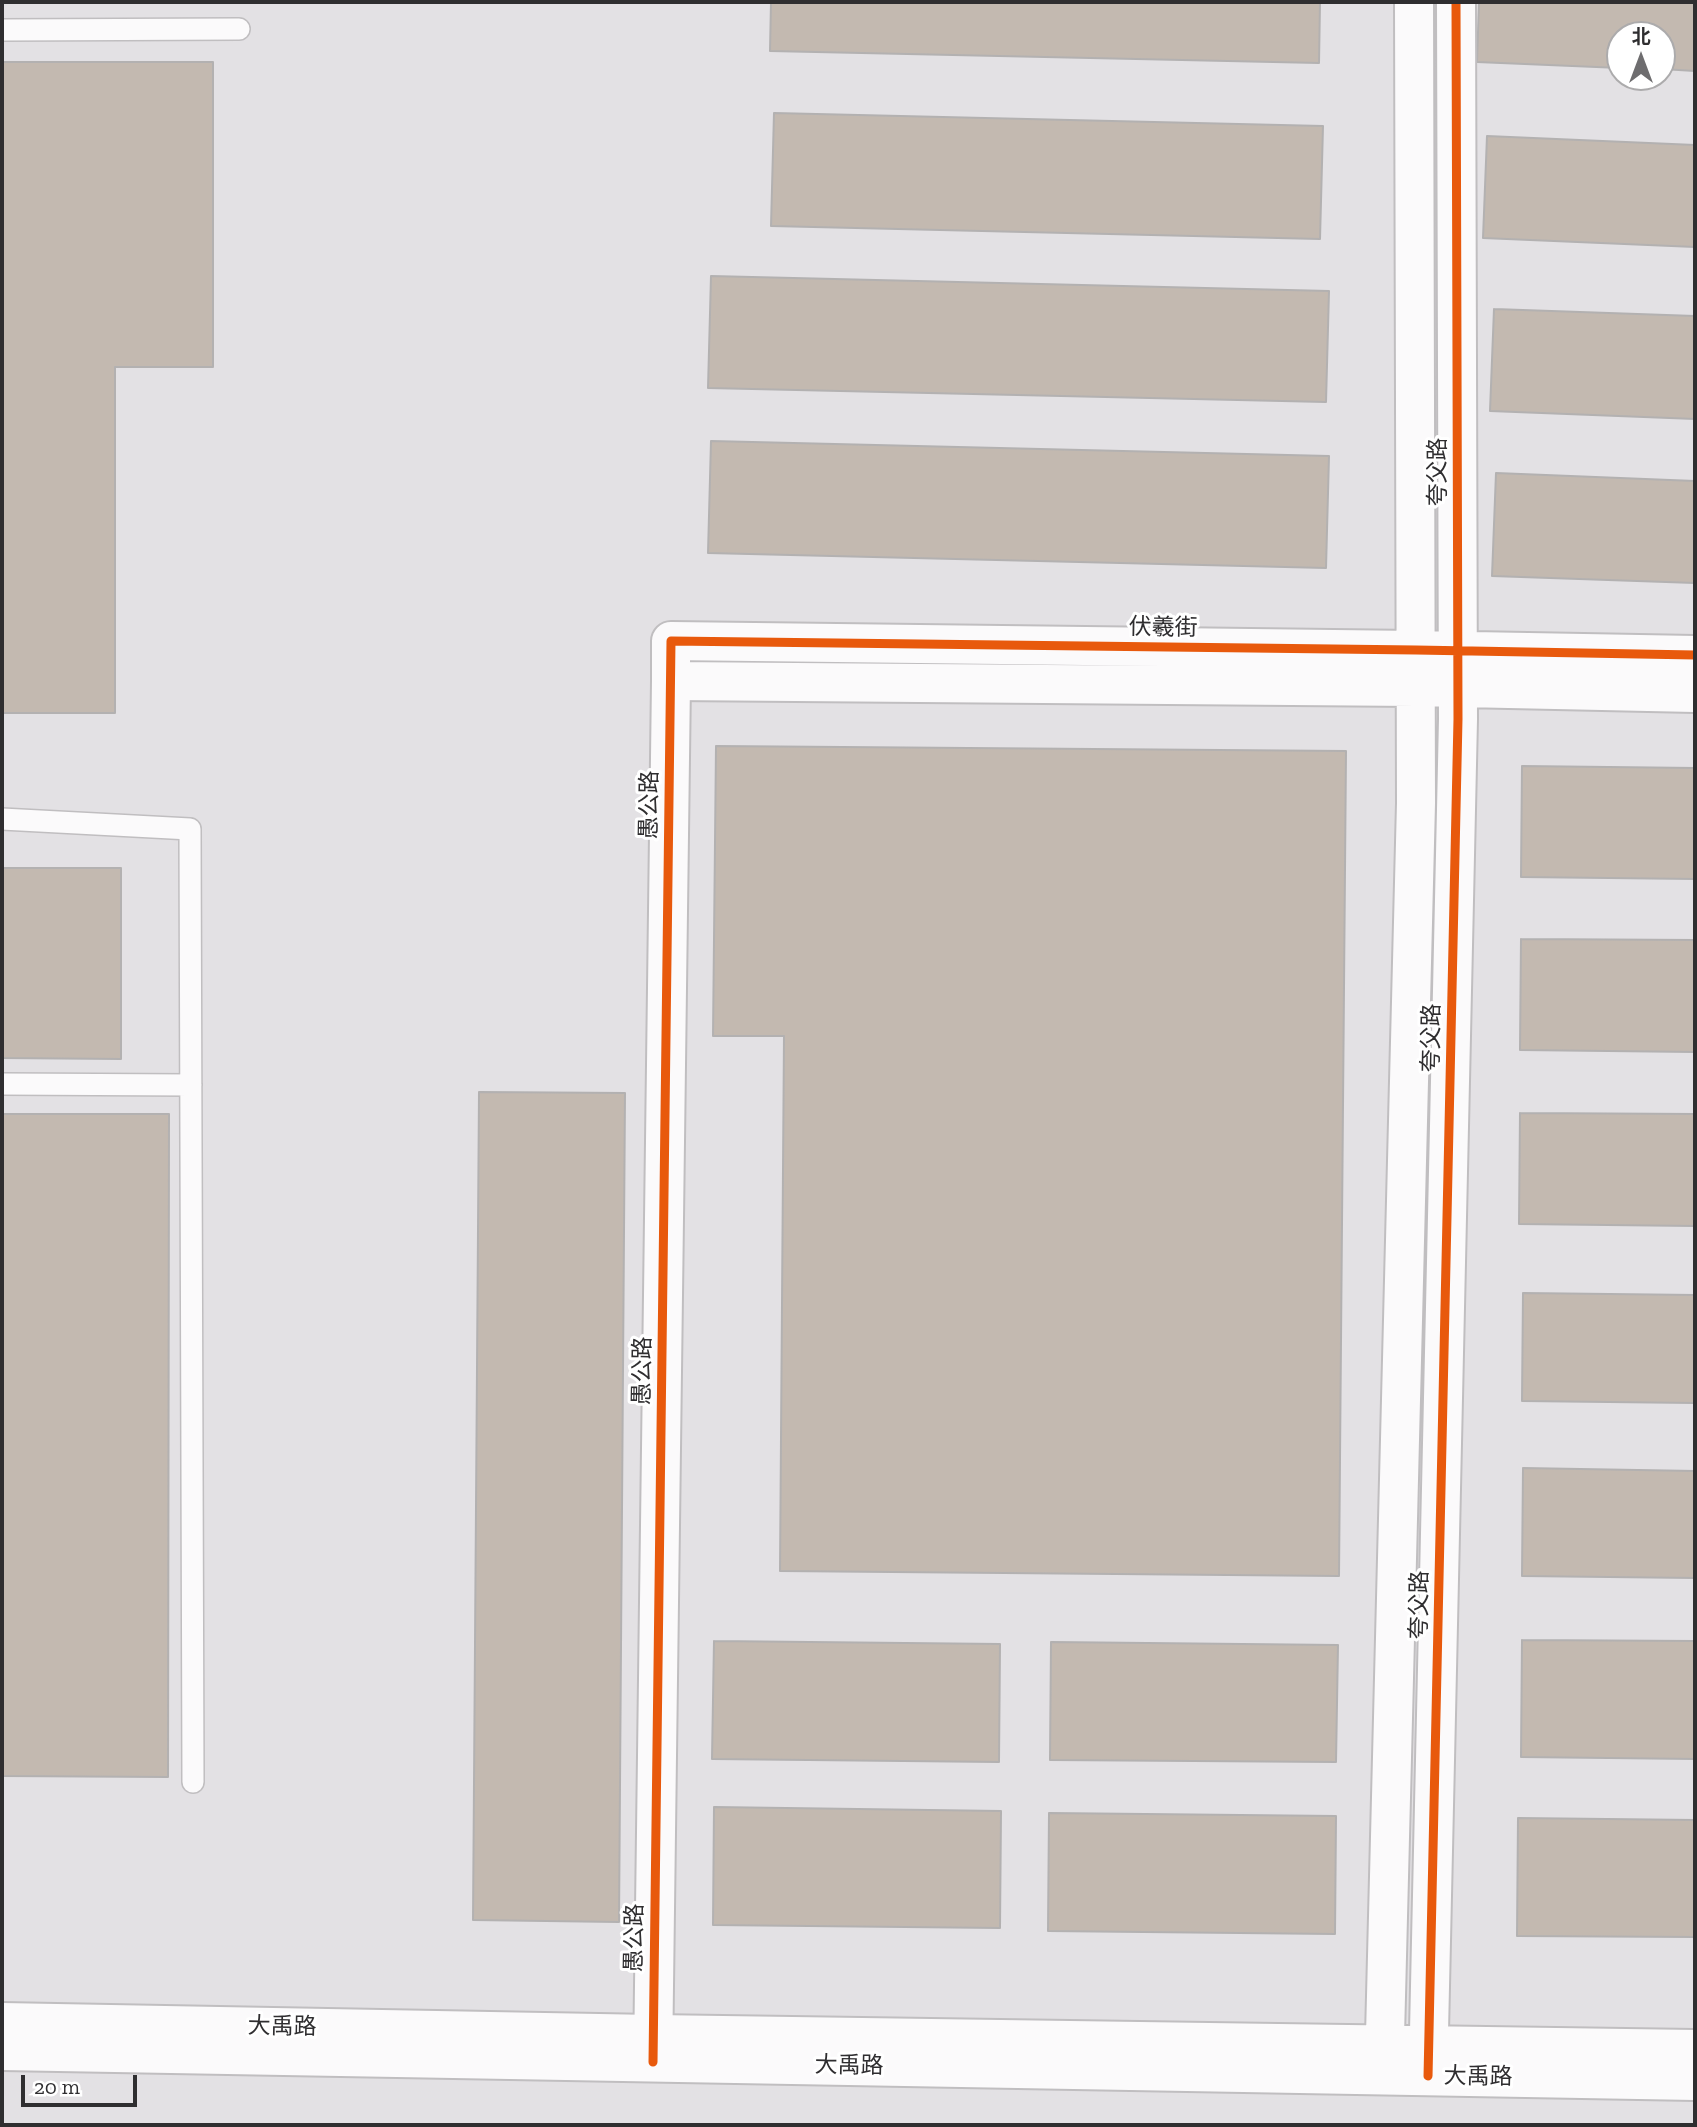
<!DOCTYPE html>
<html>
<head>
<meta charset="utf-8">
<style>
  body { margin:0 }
  #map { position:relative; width:1697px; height:2127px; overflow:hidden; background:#e3e1e4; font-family:"Zilla Slab","Noto Sans SC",serif }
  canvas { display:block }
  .frame { position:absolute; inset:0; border:4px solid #2f2e30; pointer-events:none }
  .north { position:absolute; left:1606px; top:21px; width:70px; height:70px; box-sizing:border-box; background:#fff; border:2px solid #acabac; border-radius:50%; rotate:0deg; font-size:19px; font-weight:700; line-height:28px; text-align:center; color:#2f2e30 }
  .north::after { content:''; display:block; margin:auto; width:24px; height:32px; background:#6e6d6f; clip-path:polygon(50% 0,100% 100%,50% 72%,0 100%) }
  .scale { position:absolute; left:21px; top:2075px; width:116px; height:32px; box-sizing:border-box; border:4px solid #2f2e30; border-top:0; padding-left:9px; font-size:21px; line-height:24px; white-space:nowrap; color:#2f2e30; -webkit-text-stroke:5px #fff; paint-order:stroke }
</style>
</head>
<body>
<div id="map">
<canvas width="1697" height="2127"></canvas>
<div class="frame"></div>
<div class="north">北</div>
<div class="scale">20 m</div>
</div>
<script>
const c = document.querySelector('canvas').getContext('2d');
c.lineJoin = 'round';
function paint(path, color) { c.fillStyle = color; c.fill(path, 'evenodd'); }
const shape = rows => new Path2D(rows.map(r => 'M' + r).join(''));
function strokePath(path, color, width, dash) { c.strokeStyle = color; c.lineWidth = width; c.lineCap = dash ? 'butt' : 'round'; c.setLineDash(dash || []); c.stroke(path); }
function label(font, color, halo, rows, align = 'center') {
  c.font = font + ' "Zilla Slab","Noto Sans SC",serif'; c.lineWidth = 6; c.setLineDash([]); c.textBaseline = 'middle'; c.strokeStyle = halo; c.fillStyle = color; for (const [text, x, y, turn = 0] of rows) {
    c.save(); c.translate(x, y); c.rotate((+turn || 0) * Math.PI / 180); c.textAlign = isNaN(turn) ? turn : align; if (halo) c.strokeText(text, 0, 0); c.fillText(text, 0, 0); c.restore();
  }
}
const building = shape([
  [771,2,1320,2,1319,63,770,51,771,2],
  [1479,2,1695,2,1695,71,1662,69,1662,35,1620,35,1620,68,1477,62,1479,2],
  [2,62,213,62,213,367,115,367,115,713,2,713,2,62],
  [774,113,1323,126,1320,239,771,226,774,113],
  [1487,136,1695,145,1695,247,1483,238,1487,136],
  [711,276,1329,291,1326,402,708,388,711,276],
  [1494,309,1695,316,1695,419,1490,411,1494,309],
  [711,441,1329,456,1326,568,708,553,711,441],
  [1496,473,1695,481,1695,583,1492,576,1496,473],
  [716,746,1346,751,1339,1576,780,1571,784,1036,713,1036,716,746],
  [1522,766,1695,768,1695,879,1521,877,1522,766],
  [2,868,121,868,121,1059,2,1058,2,868],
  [1521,939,1695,940,1695,1052,1520,1050,1521,939],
  [479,1092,625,1093,619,1922,473,1920,479,1092],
  [1520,1113,1695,1114,1695,1226,1519,1224,1520,1113],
  [2,1114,169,1114,168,1777,2,1776,2,1114],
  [1523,1293,1695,1295,1695,1403,1522,1401,1523,1293],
  [1523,1468,1695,1471,1695,1578,1522,1576,1523,1468],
  [1522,1640,1695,1641,1695,1759,1521,1757,1522,1640],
  [714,1641,1000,1644,999,1762,712,1759,714,1641],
  [1051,1642,1338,1645,1336,1762,1050,1760,1051,1642],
  [714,1807,1001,1811,1000,1928,713,1925,714,1807],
  [1049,1813,1336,1816,1335,1934,1048,1931,1049,1813],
  [1518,1818,1695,1820,1695,1937,1517,1936,1518,1818]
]);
paint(building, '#c3b9b0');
strokePath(building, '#b3b1b1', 2);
const service = shape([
  [2,30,239,29],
  [2,819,190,829,193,1782],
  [2,1084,191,1085]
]);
const minor = shape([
  [653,2062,671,681]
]);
const tertiary = shape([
  [1695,655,1416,650,671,641,671,681,1416,687,1695,693],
  [2,2022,653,2034,1695,2049],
  [2,2051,1695,2081],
  [1384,2075,1416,803,1414,2],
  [1428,2076,1458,719,1456,2]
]);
strokePath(service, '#c0bec0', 24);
strokePath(minor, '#c0bec0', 42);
strokePath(tertiary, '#c0bec0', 42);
strokePath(service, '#fbfafb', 21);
strokePath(minor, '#fbfafb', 38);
strokePath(tertiary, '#fbfafb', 38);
strokePath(shape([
  [653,2062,671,641,1416,650,1695,655],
  [1428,2076,1458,719,1456,2]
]), '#e8590c', 9);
label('23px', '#2f2e30', '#fff', [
  ["夸父路",1438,472,-90],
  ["伏羲街",1163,628,1],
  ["愚公路",650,805,-89],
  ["夸父路",1432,1038,-89],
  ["愚公路",643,1371,-89],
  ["夸父路",1420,1605,-89],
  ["愚公路",635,1938,-89],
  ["大禹路",282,2027,1],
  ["大禹路",849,2066,1],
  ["大禹路",1478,2077,1]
]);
</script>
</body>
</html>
